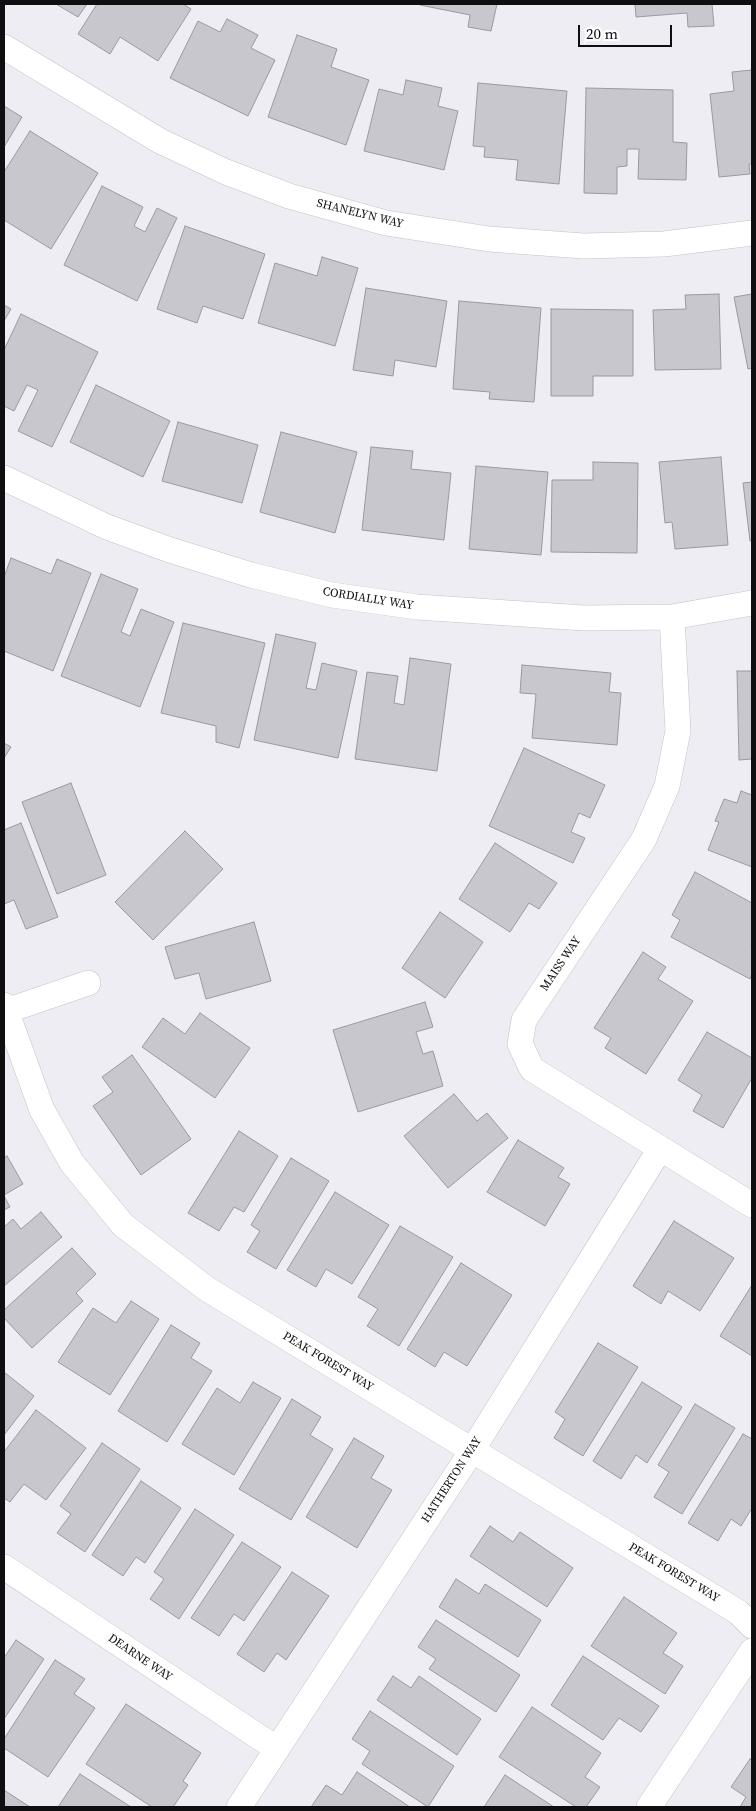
<!DOCTYPE html>
<html>
<head>
<meta charset="utf-8">
<style>
  body { margin:0 }
  #map { position:relative; width:756px; height:1811px; overflow:hidden; background:#efedf4; font-family:"Source Serif 4",serif }
  canvas { display:block }
  .frame { position:absolute; inset:0; border:5px solid #0f0e11; pointer-events:none }
  .scale { position:absolute; left:578px; top:25px; width:94px; height:22px; box-sizing:border-box; border:2px solid #0f0e11; border-top:0; padding-left:6px; font-size:15px; line-height:18px; white-space:nowrap; color:#0f0e11; -webkit-text-stroke:4px #fff; paint-order:stroke }
</style>
</head>
<body>
<div id="map">
<canvas width="756" height="1811"></canvas>
<div class="frame"></div>
<div class="scale">20 m</div>
</div>
<script>
const c = document.querySelector('canvas').getContext('2d');
c.lineJoin = 'round';
function paint(path, color) { c.fillStyle = color; c.fill(path, 'evenodd'); }
const shape = rows => new Path2D(rows.map(r => 'M' + r).join(''));
function strokePath(path, color, width, dash) { c.strokeStyle = color; c.lineWidth = width; c.lineCap = dash ? 'butt' : 'round'; c.setLineDash(dash || []); c.stroke(path); }
function label(font, color, halo, rows, align = 'center') {
  c.font = font + ' "Source Serif 4",serif'; c.lineWidth = 4.5; c.setLineDash([]); c.textBaseline = 'middle'; c.strokeStyle = halo; c.fillStyle = color; for (const [text, x, y, turn = 0] of rows) {
    c.save(); c.translate(x, y); c.rotate((+turn || 0) * Math.PI / 180); c.textAlign = isNaN(turn) ? turn : align; if (halo) c.strokeText(text, 0, 0); c.fillText(text, 0, 0); c.restore();
  }
}
const building = shape([
  [56,4,87,4,78,17,56,4],
  [97,4,183,4,191,9,158,61,120,37,110,54,78,34,97,4],
  [421,4,497,4,491,31,468,27,470,15,420,5,421,4],
  [635,4,712,4,714,26,688,27,687,13,636,17,635,4],
  [227,19,258,35,251,48,275,60,248,116,170,78,198,21,220,32,227,19],
  [297,35,337,49,331,67,369,80,346,145,268,117,297,35],
  [752,70,752,164,749,164,750,174,719,177,710,94,734,91,732,72,752,70],
  [406,80,442,88,438,106,458,111,444,170,364,151,379,89,403,95,406,80],
  [478,83,567,91,559,184,516,180,518,160,484,157,485,147,473,146,478,83],
  [586,88,673,90,673,142,687,143,686,180,638,179,639,149,627,149,627,166,617,167,617,194,584,193,586,88],
  [4,106,22,117,4,147,4,106],
  [30,131,98,173,51,249,4,220,4,172,30,131],
  [102,186,143,207,134,226,145,232,157,208,177,218,137,301,64,265,102,186],
  [185,226,265,254,243,319,203,306,197,323,157,309,185,226],
  [322,257,358,268,335,346,258,323,275,263,317,276,322,257],
  [366,288,447,301,436,367,395,360,393,376,353,370,366,288],
  [719,294,721,369,655,370,653,310,686,309,685,295,719,294],
  [752,294,752,368,748,369,734,297,752,294],
  [459,301,541,308,534,402,489,399,490,392,453,389,459,301],
  [4,305,11,309,4,321,4,305],
  [551,309,633,310,633,376,593,376,593,396,551,396,551,309],
  [21,314,98,352,52,447,18,431,38,390,27,385,14,411,4,406,4,350,21,314],
  [96,385,170,421,143,477,70,442,96,385],
  [178,422,258,445,242,503,162,481,178,422],
  [281,432,357,452,335,533,260,512,281,432],
  [371,447,413,451,411,469,451,473,444,540,362,530,371,447],
  [721,457,728,545,675,549,672,522,665,523,659,462,721,457],
  [593,462,638,463,637,553,551,552,552,480,593,480,593,462],
  [476,466,548,472,541,555,469,549,476,466],
  [752,482,752,541,750,541,743,483,752,482],
  [11,558,51,574,57,559,91,573,53,671,4,651,4,577,11,558],
  [101,574,138,589,121,632,130,636,141,609,174,622,140,707,61,676,101,574],
  [183,623,265,643,239,748,216,742,216,726,161,713,183,623],
  [276,634,316,643,306,688,316,690,322,663,357,671,338,758,254,740,276,634],
  [410,658,451,664,437,771,355,759,367,672,398,676,394,703,404,705,410,658],
  [522,665,611,673,609,692,621,693,617,745,532,738,536,694,520,693,522,665],
  [737,671,752,671,752,759,739,760,737,671],
  [4,743,11,747,4,758,4,743],
  [524,748,605,785,590,818,579,813,571,832,585,838,573,863,489,826,524,748],
  [71,783,106,875,57,894,22,802,71,783],
  [741,791,752,795,752,867,708,850,719,822,715,821,724,799,737,803,741,791],
  [21,823,58,917,26,929,14,900,4,904,4,830,21,823],
  [185,831,223,869,153,940,115,902,185,831],
  [495,843,557,883,539,909,529,903,510,932,459,899,495,843],
  [695,872,752,903,752,942,751,945,752,946,752,974,750,979,671,937,680,920,672,915,695,872],
  [440,912,483,942,445,998,402,968,440,912],
  [254,922,271,981,206,999,199,973,175,979,165,947,254,922],
  [643,952,666,967,658,979,693,1001,646,1074,605,1048,611,1038,594,1028,643,952],
  [425,1002,433,1027,416,1032,423,1054,433,1051,443,1086,358,1112,333,1030,425,1002],
  [200,1013,250,1048,215,1098,142,1047,163,1018,185,1034,200,1013],
  [707,1032,752,1058,752,1078,723,1128,693,1111,702,1095,678,1080,707,1032],
  [132,1055,191,1139,141,1175,93,1106,113,1092,102,1077,132,1055],
  [454,1094,477,1121,487,1113,508,1138,448,1188,404,1136,454,1094],
  [239,1131,278,1156,244,1212,234,1207,219,1231,188,1213,239,1131],
  [518,1140,564,1168,558,1177,570,1184,545,1226,487,1192,518,1140],
  [7,1156,23,1184,4,1195,4,1158,7,1156],
  [291,1158,329,1181,276,1269,247,1252,260,1231,251,1225,291,1158],
  [335,1192,389,1225,352,1284,326,1269,316,1287,287,1270,335,1192],
  [4,1196,10,1207,4,1210,4,1196],
  [41,1212,62,1237,4,1286,4,1227,13,1219,21,1229,41,1212],
  [674,1221,734,1258,700,1311,668,1291,661,1304,633,1286,674,1221],
  [400,1226,453,1257,399,1346,367,1326,378,1309,358,1297,400,1226],
  [72,1248,96,1274,76,1293,83,1301,32,1348,4,1318,4,1310,72,1248],
  [461,1263,512,1295,467,1366,444,1352,435,1367,407,1349,461,1263],
  [752,1285,752,1356,720,1336,752,1285],
  [131,1301,159,1319,110,1395,58,1362,93,1308,116,1323,131,1301],
  [171,1325,200,1343,191,1358,212,1371,167,1442,118,1411,171,1325],
  [598,1343,638,1367,583,1456,554,1438,565,1419,555,1412,598,1343],
  [4,1372,34,1396,4,1435,4,1372],
  [253,1382,281,1398,234,1475,182,1444,217,1388,240,1403,253,1382],
  [642,1382,682,1407,647,1463,636,1455,621,1479,593,1461,642,1382],
  [292,1399,321,1417,310,1435,333,1449,291,1520,239,1489,292,1399],
  [695,1404,735,1428,682,1514,654,1497,669,1472,658,1465,695,1404],
  [36,1410,86,1448,46,1500,24,1484,10,1502,4,1498,4,1452,36,1410],
  [743,1434,752,1439,752,1508,741,1526,731,1519,718,1541,688,1523,743,1434],
  [354,1438,384,1456,371,1478,392,1490,357,1548,306,1517,354,1438],
  [102,1443,140,1469,85,1552,57,1533,71,1514,60,1506,102,1443],
  [141,1481,181,1508,145,1563,136,1557,123,1576,92,1555,141,1481],
  [195,1509,234,1535,179,1619,150,1599,164,1579,154,1572,195,1509],
  [490,1526,513,1542,520,1532,573,1568,547,1607,470,1556,490,1526],
  [242,1542,281,1567,244,1621,234,1614,219,1636,191,1618,242,1542],
  [292,1572,329,1596,286,1660,277,1653,264,1672,237,1654,292,1572],
  [456,1579,479,1594,485,1584,541,1620,518,1657,439,1607,456,1579],
  [624,1597,677,1633,663,1653,683,1666,665,1694,591,1646,624,1597],
  [436,1620,520,1675,496,1712,429,1669,436,1659,418,1647,436,1620],
  [16,1640,44,1659,4,1719,4,1658,16,1640],
  [583,1656,659,1706,641,1732,619,1718,603,1740,551,1705,583,1656],
  [55,1660,85,1679,74,1694,95,1708,48,1777,4,1748,4,1739,55,1660],
  [393,1676,411,1688,419,1676,481,1719,457,1755,377,1700,393,1676],
  [126,1704,201,1753,183,1781,188,1785,173,1807,152,1807,86,1764,126,1704],
  [532,1707,601,1753,585,1777,600,1787,586,1807,576,1807,499,1757,532,1707],
  [370,1711,454,1766,428,1807,362,1764,370,1751,352,1739,370,1711],
  [750,1759,752,1760,752,1807,740,1807,746,1797,731,1787,750,1759],
  [357,1772,410,1807,311,1807,326,1785,342,1795,357,1772],
  [80,1774,131,1807,58,1807,80,1774],
  [505,1775,554,1807,484,1807,505,1775],
  [4,1790,30,1807,4,1807,4,1790]
]);
paint(building, '#c9c7ce');
strokePath(building, '#9b999f', 1);
const minor = shape([
  [4,47,160,141,226,172,289,196,386,223,489,239,583,246,664,244,752,233],
  [4,478,107,527,170,550,251,575,332,595,417,607,584,618,672,617,752,603],
  [672,617,678,731,667,786,644,839,524,1020,520,1044,532,1069,752,1205],
  [4,1005,42,1110,72,1163,123,1225,207,1289,738,1612,752,1626],
  [6,1011,88,983],
  [4,1567,277,1749],
  [239,1807,473,1449,660,1149],
  [649,1807,752,1651]
]);
strokePath(minor, '#c3c1c8', 26);
strokePath(minor, '#fff', 25);
label('12px', '#0f0e11', '#fff', [
  ["SHANELYN WAY",360,214,14],
  ["CORDIALLY WAY",368,599,9],
  ["MAISS WAY",561,964,-56],
  ["PEAK FOREST WAY",328,1362,31],
  ["HATHERTON WAY",452,1480,-57],
  ["PEAK FOREST WAY",674,1573,31],
  ["DEARNE WAY",140,1658,34]
]);
</script>
</body>
</html>
